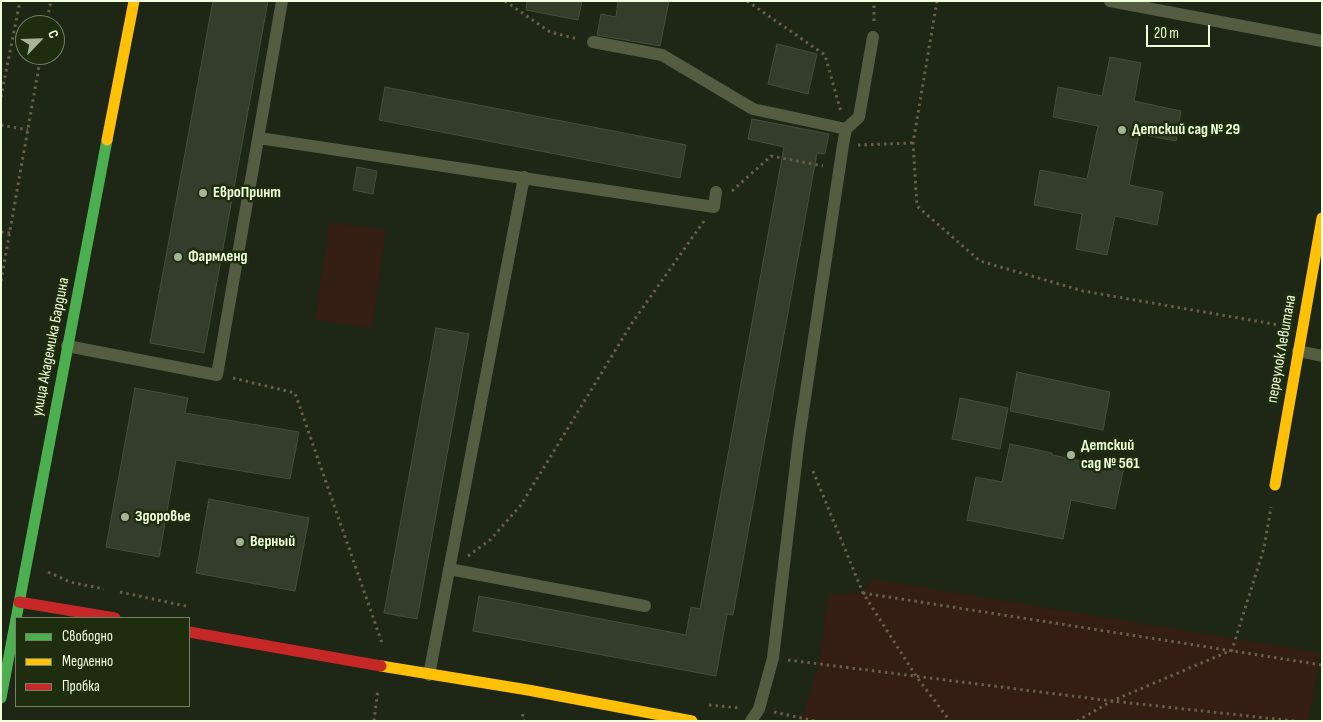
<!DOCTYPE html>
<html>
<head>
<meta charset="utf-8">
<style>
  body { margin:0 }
  #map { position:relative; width:1323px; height:722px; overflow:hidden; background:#1e2616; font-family:"Sofia Sans Condensed",sans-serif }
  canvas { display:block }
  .frame { position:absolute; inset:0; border:2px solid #f0ffdb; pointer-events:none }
  .legend { position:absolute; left:15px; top:617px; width:175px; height:90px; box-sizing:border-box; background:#1f2d0f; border:1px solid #738161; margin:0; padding:6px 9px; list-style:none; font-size:15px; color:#f0ffdb }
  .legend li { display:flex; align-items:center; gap:10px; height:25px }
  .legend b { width:25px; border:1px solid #738161 }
  .north { position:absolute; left:15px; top:15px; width:50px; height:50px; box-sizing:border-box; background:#1f2d0f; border:1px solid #738161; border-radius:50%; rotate:66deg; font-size:14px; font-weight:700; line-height:20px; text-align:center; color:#f0ffdb }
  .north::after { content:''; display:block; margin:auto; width:18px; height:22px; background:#a6b396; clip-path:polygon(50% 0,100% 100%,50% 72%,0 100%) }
  .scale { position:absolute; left:1146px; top:25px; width:64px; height:22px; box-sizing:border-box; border:2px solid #f0ffdb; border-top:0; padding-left:6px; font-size:15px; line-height:18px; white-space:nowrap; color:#f0ffdb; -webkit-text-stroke:4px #1f2d0f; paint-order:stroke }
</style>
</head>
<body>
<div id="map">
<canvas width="1323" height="722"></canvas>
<div class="frame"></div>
<ul class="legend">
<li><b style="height:6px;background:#4caf50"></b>Свободно</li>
<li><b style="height:6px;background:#ffc107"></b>Медленно</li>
<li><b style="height:6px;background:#c62828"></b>Пробка</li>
</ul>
<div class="north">С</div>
<div class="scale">20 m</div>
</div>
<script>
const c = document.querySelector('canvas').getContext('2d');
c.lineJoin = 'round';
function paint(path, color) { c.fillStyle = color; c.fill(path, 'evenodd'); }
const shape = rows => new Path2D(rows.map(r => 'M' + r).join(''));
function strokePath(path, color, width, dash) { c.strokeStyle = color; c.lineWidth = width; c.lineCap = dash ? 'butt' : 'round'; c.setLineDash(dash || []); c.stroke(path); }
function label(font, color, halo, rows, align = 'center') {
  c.font = font + ' "Sofia Sans Condensed",sans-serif'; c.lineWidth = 5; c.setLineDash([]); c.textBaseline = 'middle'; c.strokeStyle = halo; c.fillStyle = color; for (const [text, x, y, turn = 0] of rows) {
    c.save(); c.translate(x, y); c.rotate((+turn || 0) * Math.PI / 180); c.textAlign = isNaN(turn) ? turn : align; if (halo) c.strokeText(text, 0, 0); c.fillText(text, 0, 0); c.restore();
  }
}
paint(shape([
  [329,222,386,230,372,328,315,320],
  [873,579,1321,653,1308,721,801,721,819,664,828,594,863,593]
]), '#341d12');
const building = shape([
  [213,1,268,1,204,353,150,343,213,1],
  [527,1,582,1,578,20,526,10,527,1],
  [618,1,669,1,660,46,597,35,601,14,616,17,618,1],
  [777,44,817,54,808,94,768,84,777,44],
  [1110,57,1141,63,1134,101,1181,111,1176,141,1139,134,1129,185,1163,192,1157,225,1115,216,1107,255,1076,249,1082,214,1034,205,1040,170,1087,179,1098,126,1053,117,1058,87,1102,96,1110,57],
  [385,87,686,145,680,178,379,120,385,87],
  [752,119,829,134,825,154,817,153,733,615,727,614,716,676,473,631,479,596,686,635,691,607,700,609,784,147,748,139,752,119],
  [357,167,377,171,373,194,353,190,357,167],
  [436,328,469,334,417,619,384,613,436,328],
  [1017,372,1110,392,1103,430,1010,411,1017,372],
  [135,388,188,398,185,413,299,432,290,479,176,460,159,557,106,547,135,388],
  [960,398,1008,408,1000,449,952,439,960,398],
  [1010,444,1052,453,1052,455,1086,462,1086,460,1124,467,1115,509,1071,500,1063,539,967,520,976,477,1002,482,1010,444],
  [209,499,309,518,295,591,196,573,209,499]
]);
paint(building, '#343d2b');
strokePath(building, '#445039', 1);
strokePath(shape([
  [505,1,550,32,578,39],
  [747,1,825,55,841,112],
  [937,1,913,143,917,206,980,261,1083,291,1279,325],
  [874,21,874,1],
  [46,25,51,1],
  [1,97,20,1],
  [1,125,28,130],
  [858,145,913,143],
  [732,191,771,156,823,166],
  [1,232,10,233],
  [1,281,41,55],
  [233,378,295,393,382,643],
  [813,471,863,593,916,676,950,721],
  [468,556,490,540,521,505,632,323,704,221],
  [48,572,70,582,104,589],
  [120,592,190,607],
  [863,593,1322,665],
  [788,660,1112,701,1294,721],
  [709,705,740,708],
  [774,712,815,721],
  [523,714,522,719,524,721],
  [374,721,378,689],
  [1077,721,1112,701,1232,650,1264,548,1271,507]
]), '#675f47', 3, [2.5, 4]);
strokePath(shape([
  [1110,1,1322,41],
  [593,42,662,55,753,109,846,129],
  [259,138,714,207,716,192],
  [67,346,217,375,282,1],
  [1298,351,1322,356],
  [449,569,645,606],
  [429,675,524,177],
  [751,721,759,709,773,658,799,438,843,145,846,129,859,117,873,37]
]), '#545d42', 12);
strokePath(shape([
  [1,698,107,140]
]), '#4caf50', 11);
strokePath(shape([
  [107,140,134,1],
  [1275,485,1322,218],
  [381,666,528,690,692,721]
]), '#ffc107', 11);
strokePath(shape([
  [19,602,115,618],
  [189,632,381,666]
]), '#c62828', 11);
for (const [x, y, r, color] of [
  [1122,130,5,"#a6b396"],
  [203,193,5,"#a6b396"],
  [178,257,5,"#a6b396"],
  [1071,455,5,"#a6b396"],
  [125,517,5,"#a6b396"],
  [240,542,5,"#a6b396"]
]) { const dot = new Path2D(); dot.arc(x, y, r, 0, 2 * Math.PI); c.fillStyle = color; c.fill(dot); strokePath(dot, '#1f2d0f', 2); }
label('bold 16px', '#f0ffdb', '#1f2d0f', [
  ["Детский сад № 29",1132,130],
  ["ЕвроПринт",213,193],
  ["Фармленд",188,257],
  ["Детский",1081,446],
  ["сад № 561",1081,464],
  ["Здоровье",135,517],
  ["Верный",250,542]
], 'left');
label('16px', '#f0ffdb', '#1f2d0f', [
  ["улица Академика Бардина",51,347,-79],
  ["переулок Левитана",1282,349,-80]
]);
</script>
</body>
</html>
